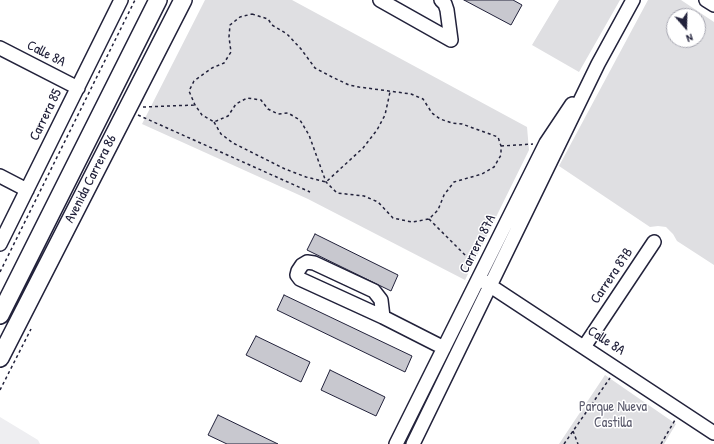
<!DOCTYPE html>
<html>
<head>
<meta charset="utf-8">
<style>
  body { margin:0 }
  #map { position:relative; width:714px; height:444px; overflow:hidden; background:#fff; font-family:"Patrick Hand",sans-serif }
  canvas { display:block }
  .north { position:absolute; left:666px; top:8px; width:40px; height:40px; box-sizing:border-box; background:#fff; border:1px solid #a7a7b1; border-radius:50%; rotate:160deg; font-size:11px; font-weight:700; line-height:16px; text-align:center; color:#22223b }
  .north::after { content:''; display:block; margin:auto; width:14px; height:18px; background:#22223b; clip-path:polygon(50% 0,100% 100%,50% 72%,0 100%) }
</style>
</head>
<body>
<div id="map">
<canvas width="714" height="444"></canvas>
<div class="north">N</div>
</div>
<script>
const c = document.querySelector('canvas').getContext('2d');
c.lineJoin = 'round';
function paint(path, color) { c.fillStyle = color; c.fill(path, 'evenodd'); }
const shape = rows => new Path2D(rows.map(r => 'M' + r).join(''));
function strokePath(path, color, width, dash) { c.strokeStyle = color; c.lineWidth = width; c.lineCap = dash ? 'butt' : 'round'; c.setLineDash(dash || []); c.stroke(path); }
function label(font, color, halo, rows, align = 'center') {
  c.font = font + ' "Patrick Hand",sans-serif'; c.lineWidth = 3; c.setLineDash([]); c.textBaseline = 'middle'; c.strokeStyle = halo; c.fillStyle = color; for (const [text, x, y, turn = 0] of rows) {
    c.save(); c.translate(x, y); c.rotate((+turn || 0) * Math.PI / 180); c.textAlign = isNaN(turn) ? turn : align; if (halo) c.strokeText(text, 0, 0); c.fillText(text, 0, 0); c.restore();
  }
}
paint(shape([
  [0,417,38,440,40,444,0,444]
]), '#eeeef1');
paint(shape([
  [205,0,292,0,527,127,529,150,465,280,308,199,142,124],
  [559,0,620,0,579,72,532,45],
  [648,0,681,0,714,22,714,265,677,241,673,234,666,227,658,226,650,227,559,166],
  [674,16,698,16,698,40,674,40],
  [605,375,676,424,664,444,559,444]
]), '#dfdfe2');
const building = shape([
  [464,0,513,0,522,5,511,25,464,0],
  [315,234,398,275,391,291,307,250,315,234],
  [284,295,412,356,405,372,277,310,284,295],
  [256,336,310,362,301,382,246,355,256,336],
  [330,370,385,397,376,416,321,390,330,370],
  [218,415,278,444,227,444,208,435,218,415]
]);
paint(building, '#c8c8cf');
strokePath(building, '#22223b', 1);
const minor = shape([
  [380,0,451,40],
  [441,0,445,4,447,10,451,40],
  [706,0,714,5],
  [0,48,78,88],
  [0,176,27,190],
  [0,244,121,0],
  [483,281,714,433],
  [383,317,381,300,374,291,314,263,307,262,302,265,298,271,297,275,300,279,383,317,444,348],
  [584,347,654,242],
  [396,444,546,143,572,104],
  [413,444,598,64,633,0]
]);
const major = shape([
  [0,315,158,0],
  [0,358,183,0]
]);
strokePath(minor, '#22223b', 16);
strokePath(major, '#22223b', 20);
strokePath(shape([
  [252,14,268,19,272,25,287,34,301,49,315,68,332,77,349,85,359,87,411,94,423,99,432,113,440,119,452,123,462,124,498,137,501,146,501,155,494,167,482,174,454,182,444,195,438,210,429,219,412,222,393,218,378,202,364,196,337,193,326,182,309,135,300,120,288,113,278,114,268,109,261,100,247,98,236,104,228,116,214,122,202,115,195,105,189,91,194,81,212,68,224,63,231,52,229,37,230,25,240,17,252,14],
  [143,107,195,105],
  [138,115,310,192],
  [214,122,221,134,233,143,285,169,306,177,326,182,363,148,377,130,385,115,390,92],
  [501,146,533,144],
  [429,219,473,263],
  [0,272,135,0],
  [0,390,31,329],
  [573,431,578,444],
  [564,444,610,378],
  [661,444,675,420]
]), '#22223b', 1.5, [3, 3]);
strokePath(minor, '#fff', 13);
strokePath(major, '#fff', 17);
label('14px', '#22223b', '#fff', [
  ["Calle 8A",46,54,27],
  ["Carrera 85",46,115,-64],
  ["Avenida Carrera 86",91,179,-63],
  ["Carrera 87A",478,244,-63],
  ["Carrera 87B",612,276,-56],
  ["Calle 8A",606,341,33]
]);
label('14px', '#5b5b6d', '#fff', [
  ["Parque Nueva",613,407],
  ["Castilla",613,423]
]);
</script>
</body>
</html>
